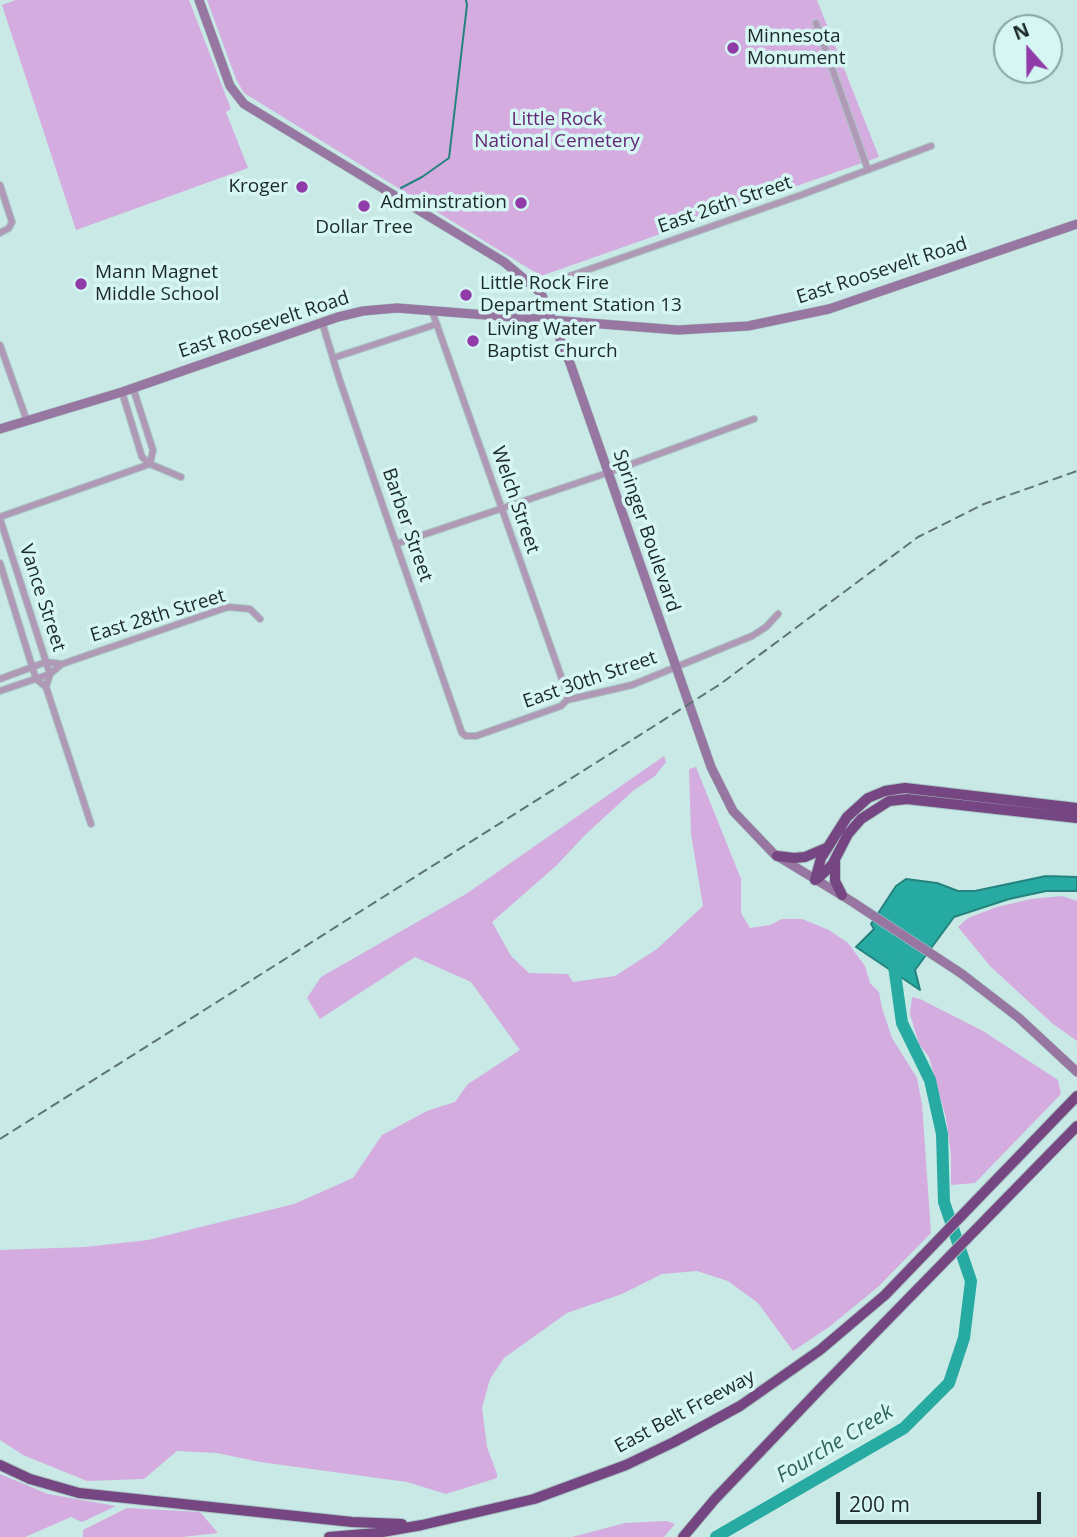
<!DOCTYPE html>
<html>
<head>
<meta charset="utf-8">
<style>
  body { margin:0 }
  #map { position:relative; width:1077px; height:1537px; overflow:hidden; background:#c8e9e5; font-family:"Open Sans",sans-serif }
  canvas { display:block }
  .north { position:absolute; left:993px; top:14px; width:70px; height:70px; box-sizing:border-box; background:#d5f6f2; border:2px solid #8ba4a1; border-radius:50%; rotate:339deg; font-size:19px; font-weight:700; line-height:28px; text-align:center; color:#1c2928 }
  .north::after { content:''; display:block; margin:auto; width:24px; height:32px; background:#913ba8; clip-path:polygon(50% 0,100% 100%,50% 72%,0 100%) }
  .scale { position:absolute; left:836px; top:1492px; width:205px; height:32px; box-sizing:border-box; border:4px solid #1c2928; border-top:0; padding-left:9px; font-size:21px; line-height:24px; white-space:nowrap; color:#1c2928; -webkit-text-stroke:5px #d5f6f2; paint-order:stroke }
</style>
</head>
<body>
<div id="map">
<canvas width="1077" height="1537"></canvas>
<div class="north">N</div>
<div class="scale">200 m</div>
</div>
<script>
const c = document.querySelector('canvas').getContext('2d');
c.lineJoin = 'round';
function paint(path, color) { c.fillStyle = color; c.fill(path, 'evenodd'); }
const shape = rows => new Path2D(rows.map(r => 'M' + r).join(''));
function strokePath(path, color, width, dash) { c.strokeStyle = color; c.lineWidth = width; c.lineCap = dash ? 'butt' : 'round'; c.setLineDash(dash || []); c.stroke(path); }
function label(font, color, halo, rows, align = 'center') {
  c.font = font + ' "Open Sans",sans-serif'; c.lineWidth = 7; c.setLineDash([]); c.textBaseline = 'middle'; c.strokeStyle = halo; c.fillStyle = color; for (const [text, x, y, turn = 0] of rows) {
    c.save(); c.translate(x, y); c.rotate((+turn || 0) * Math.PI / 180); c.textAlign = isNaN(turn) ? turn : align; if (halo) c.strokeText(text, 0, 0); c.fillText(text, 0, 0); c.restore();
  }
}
paint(shape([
  [16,0,189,0,231,109,226,112,248,168,76,230,2,5],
  [207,0,817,0,879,157,541,276,244,93,236,79],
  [664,756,666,762,655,776,634,790,585,835,557,865,492,922,511,956,529,973,568,974,573,982,615,976,657,949,703,906,691,834,689,769,696,767,741,879,741,913,750,928,770,925,782,919,802,919,829,930,848,943,865,966,870,983,879,992,882,1008,892,1038,917,1078,922,1104,931,1233,878,1287,829,1327,793,1351,758,1303,728,1281,697,1271,662,1274,622,1294,567,1313,504,1358,490,1379,482,1408,487,1447,497,1474,497,1478,446,1494,407,1482,260,1462,217,1453,177,1451,144,1479,87,1481,23,1455,0,1440,0,1250,85,1247,148,1240,294,1204,353,1178,382,1135,427,1111,455,1102,468,1084,520,1050,471,982,415,957,320,1019,307,998,321,977,466,894],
  [1062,896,1077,901,1077,1041,1053,1024,991,967,958,927,968,918,997,907,1031,899],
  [912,997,920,999,983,1031,1058,1080,1061,1094,975,1183,951,1185,951,1155,946,1118,929,1057,919,1044,910,1014],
  [0,1474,48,1494,116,1506,82,1522,71,1517,25,1537,0,1537],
  [127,1508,200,1512,218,1533,183,1537,83,1537,83,1530],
  [667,1521,675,1524,664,1537,572,1537,625,1523]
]), '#d4acdf');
const water = shape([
  [1046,876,1077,877,1077,891,1046,891,1009,899,954,917,915,970,920,990,856,947,874,929,871,924,896,886,906,879,937,883,958,891,975,891,1046,876]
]);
paint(water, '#27aaa1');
strokePath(water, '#24837d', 2);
strokePath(shape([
  [401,188,422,177,449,158,467,5,466,0]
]), '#24837d', 2);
strokePath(shape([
  [716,1537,904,1428,949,1383,964,1338,971,1281,944,1202,942,1134,930,1080,902,1023,893,959]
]), '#27aaa1', 12);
const minor = shape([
  [816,23,868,170],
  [0,185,12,222,9,228,0,233],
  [528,279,550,283,801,195,931,146],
  [432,311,568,696,567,700],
  [322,322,338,375,386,515,462,733,466,736,476,736,561,706,567,700,632,685,752,636,766,627,778,614],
  [0,345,27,421],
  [333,358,437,324],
  [133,388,153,450,150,464],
  [122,392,142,457,150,464,181,477],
  [0,517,150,464],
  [0,519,50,674,46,687],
  [396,544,607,473,754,419],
  [0,563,36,679,46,687,91,824],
  [0,679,46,662,62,664],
  [0,691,50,674,62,664,228,607,250,609,260,619]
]);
const secondary = shape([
  [199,0,230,86,244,104,504,262,541,293,570,363,711,767,733,811,774,854,851,901,962,974,1019,1018,1077,1072],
  [0,429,122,392,338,317,363,311,397,308,678,330,748,326,829,309,1077,224]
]);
const motorway = shape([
  [777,856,794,858,805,857,826,848],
  [835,861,835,881,842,895],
  [817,879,832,865,848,834,861,819,889,801,907,799,1077,818],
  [815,880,821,858,847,817,868,798,885,791,905,788,1077,808],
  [0,1465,30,1479,79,1493,352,1522,402,1524],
  [329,1537,377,1533,422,1525,534,1499,626,1465,674,1442,740,1406,820,1350,885,1295,1077,1096],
  [683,1537,715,1499,819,1390,1077,1126]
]);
strokePath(minor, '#a9c6c3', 8);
strokePath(secondary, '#a9c6c3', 10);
strokePath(motorway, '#a9c6c3', 12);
strokePath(minor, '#b099b6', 6);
strokePath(secondary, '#9776a1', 9);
strokePath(motorway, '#754682', 10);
strokePath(shape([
  [0,1139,719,685,918,537,984,504,1077,471]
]), '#5f7472', 2, [10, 5]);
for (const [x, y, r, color] of [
  [733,48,7,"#913ba8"],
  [302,187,7,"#913ba8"],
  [521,203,7,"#913ba8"],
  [364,206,7,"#913ba8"],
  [81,284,7,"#913ba8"],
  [466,295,7,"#913ba8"],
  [473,341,7,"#913ba8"]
]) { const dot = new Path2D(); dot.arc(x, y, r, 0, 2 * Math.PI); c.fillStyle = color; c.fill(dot); strokePath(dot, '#d5f6f2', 2.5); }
label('19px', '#1c2928', '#d5f6f2', [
  ["Minnesota",747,37],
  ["Monument",747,59],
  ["Kroger",288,187,"right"],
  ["Adminstration",507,203,"right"],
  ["Dollar Tree",364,228,"center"],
  ["Mann Magnet",95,273],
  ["Middle School",95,295],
  ["Little Rock Fire",480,284],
  ["Department Station 13",480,306],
  ["Living Water",487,330],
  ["Baptist Church",487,352]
], 'left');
label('19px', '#652776', '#d5f6f2', [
  ["Little Rock",557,120],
  ["National Cemetery",557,142]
]);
label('19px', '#1c2928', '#d5f6f2', [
  ["East 26th Street",725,205,-19],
  ["East Roosevelt Road",882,271,-18],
  ["East Roosevelt Road",264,325,-18],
  ["Welch Street",515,500,71],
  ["Barber Street",407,525,71],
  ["Springer Boulevard",646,531,71],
  ["Vance Street",42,598,72],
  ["East 28th Street",158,616,-17],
  ["East 30th Street",590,680,-19],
  ["East Belt Freeway",685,1412,-28]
]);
label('italic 21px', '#2f615d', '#d5f6f2', [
  ["Fourche Creek",835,1444,-31]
]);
</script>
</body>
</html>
